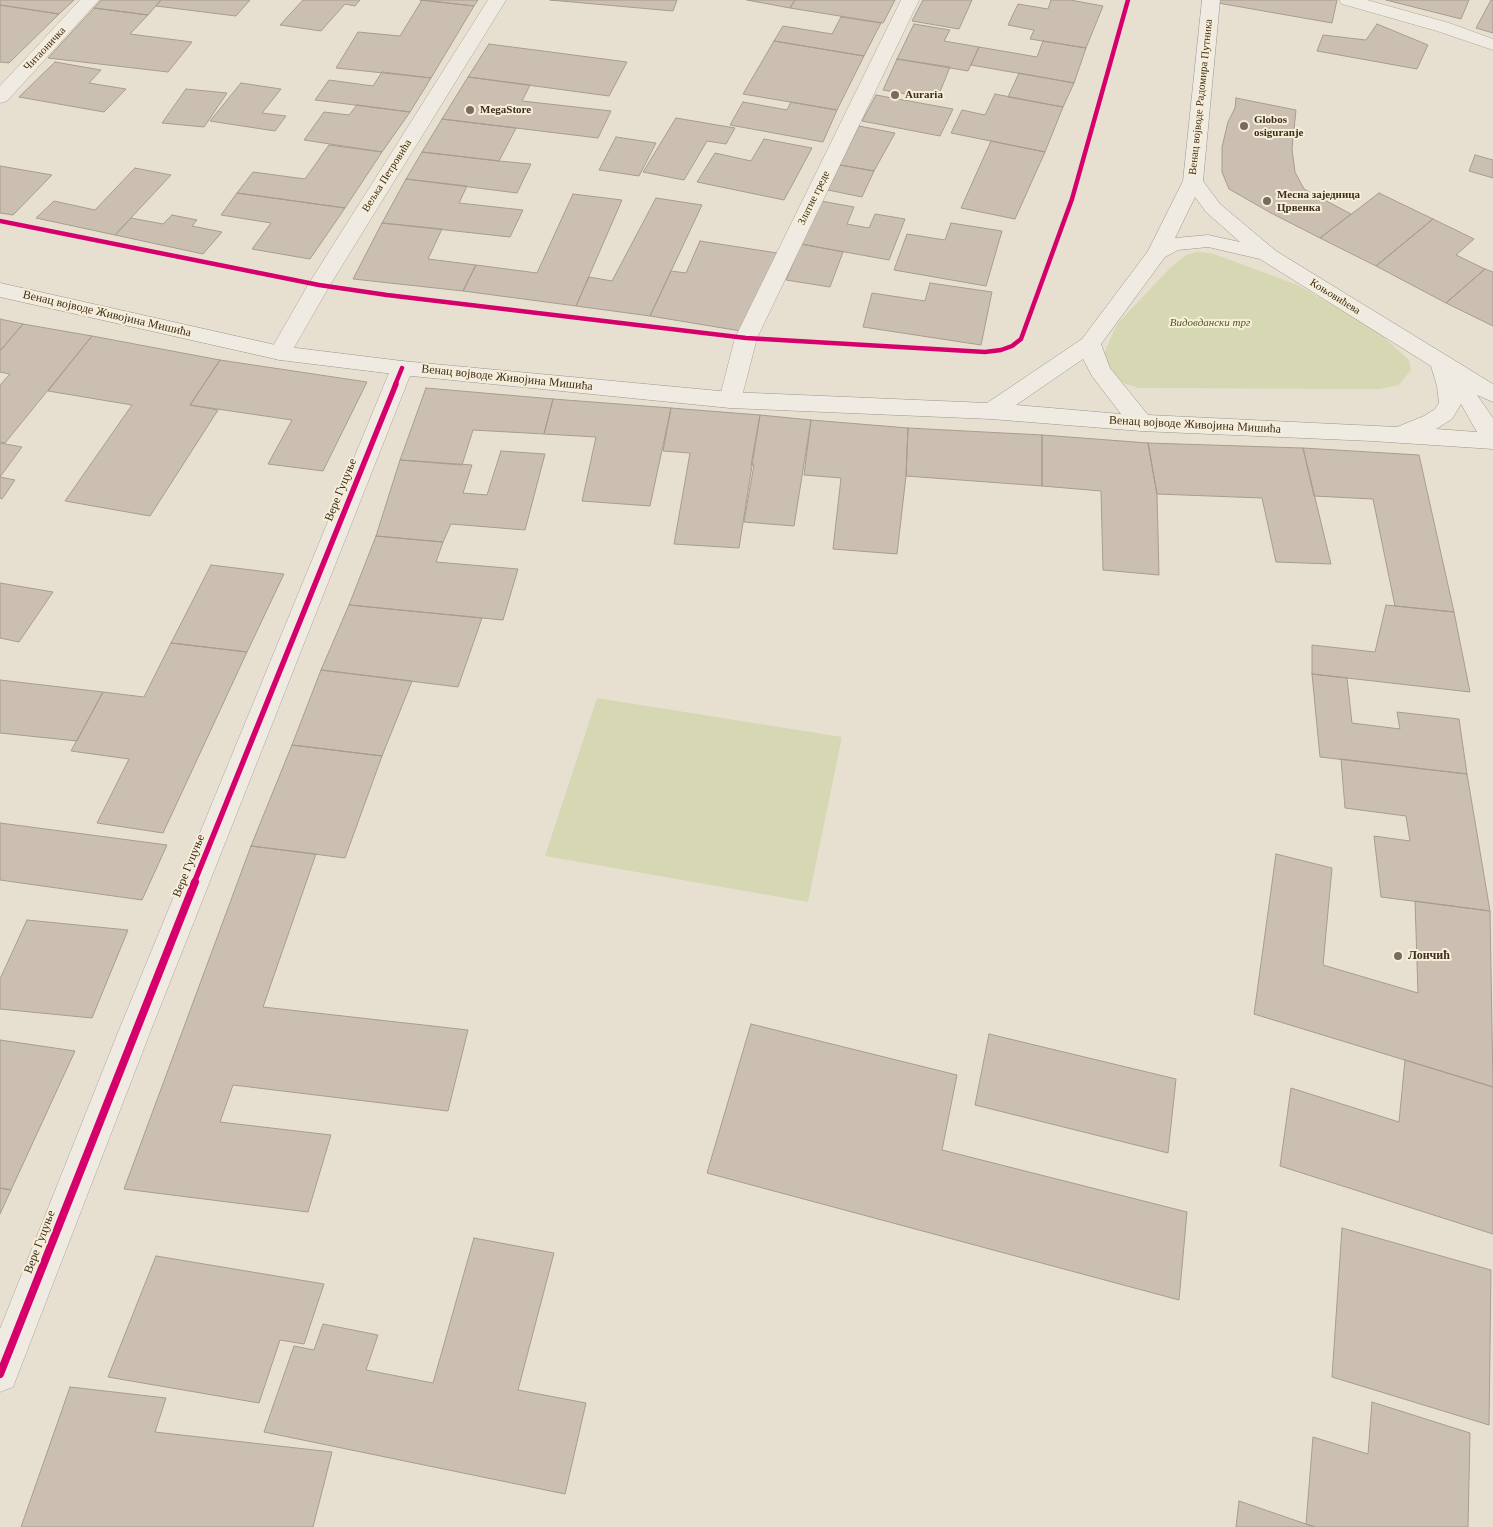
<!DOCTYPE html>
<html>
<head>
<meta charset="utf-8">
<style>
  body { margin:0 }
  canvas { display:block; background:#e7e0d1 }
</style>
</head>
<body>
<canvas width="1493" height="1527"></canvas>
<script>
const c = document.querySelector('canvas').getContext('2d');
c.lineJoin = 'round';
function paint(path, color) { c.fillStyle = color; c.fill(path, 'evenodd'); }
const shape = rows => new Path2D(rows.map(r => 'M' + r).join(''));
function strokePath(path, color, width, dash) { c.strokeStyle = color; c.lineWidth = width; c.lineCap = dash ? 'butt' : 'round'; c.setLineDash(dash || []); c.stroke(path); }
function label(font, color, halo, rows, align = 'center') {
  c.font = font + ' "Times New Roman",serif'; c.lineWidth = 4; c.setLineDash([]); c.textBaseline = 'middle'; c.strokeStyle = halo; c.fillStyle = color; for (const [text, x, y, turn = 0] of rows) {
    c.save(); c.translate(x, y); c.rotate((+turn || 0) * Math.PI / 180); c.textAlign = isNaN(turn) ? turn : align; if (halo) c.strokeText(text, 0, 0); c.fillText(text, 0, 0); c.restore();
  }
}
paint(shape([
  [1197,252,1211,253,1298,285,1378,332,1409,360,1411,370,1399,385,1380,389,1139,388,1120,382,1101,360,1117,324,1171,267,1186,255],
  [597,698,842,737,808,902,545,856]
]), '#d6d7b3');
const building = shape([
  [0,0,74,0,59,14,0,5,0,0],
  [101,0,161,0,148,15,94,8,101,0],
  [161,0,250,0,236,16,156,6,161,0],
  [303,0,360,0,355,6,345,4,321,31,280,25,303,0],
  [420,0,478,0,474,6,420,0],
  [422,0,474,6,431,78,336,68,358,32,400,36,422,0],
  [550,0,677,0,673,11,550,0],
  [747,0,795,0,790,8,747,0],
  [795,0,895,0,883,23,790,8,795,0],
  [923,0,972,0,959,29,912,21,923,0],
  [1051,0,1070,0,1103,6,1086,48,1030,39,1034,30,1008,25,1018,4,1048,9,1051,0],
  [1219,0,1337,0,1332,23,1218,3,1219,0],
  [1386,0,1469,0,1461,19,1386,0],
  [1491,0,1493,0,1493,33,1476,28,1491,0],
  [0,5,59,14,9,63,0,62,0,5],
  [94,8,148,15,130,34,192,42,168,72,48,58,94,8],
  [841,17,881,23,864,56,774,41,783,26,832,34,841,17],
  [914,24,950,30,944,41,979,47,968,71,897,59,914,24],
  [1377,24,1428,45,1417,69,1317,51,1323,35,1366,40,1377,24],
  [774,41,864,56,837,110,743,94,774,41],
  [1043,41,1086,48,1074,83,971,65,979,47,1037,57,1043,41],
  [489,44,627,62,609,96,468,77,489,44],
  [897,59,950,67,937,99,883,90,897,59],
  [55,62,101,70,89,83,126,89,104,112,19,97,55,62],
  [382,72,431,78,410,112,315,100,329,80,373,86,382,72],
  [1019,73,1074,83,1063,107,1008,97,1019,73],
  [468,77,530,85,522,101,611,111,598,138,442,119,468,77],
  [241,83,281,89,262,113,286,116,275,131,210,121,241,83],
  [186,89,227,93,204,127,162,123,186,89],
  [995,94,1063,107,1045,152,951,133,962,110,985,115,995,94],
  [876,95,953,109,940,136,862,121,876,95],
  [1236,98,1296,110,1292,149,1295,172,1304,189,1351,214,1320,238,1271,213,1229,189,1222,172,1222,147,1228,122,1235,108,1236,98],
  [743,102,787,110,791,102,837,110,823,142,730,125,743,102],
  [357,105,410,112,382,152,304,140,324,112,349,115,357,105],
  [676,118,735,128,726,144,707,141,684,180,643,172,676,118],
  [442,119,516,128,499,161,422,152,442,119],
  [859,126,895,133,874,171,840,165,859,126],
  [616,137,656,143,639,176,599,170,616,137],
  [764,139,812,148,784,200,697,182,715,153,751,161,764,139],
  [991,141,1045,152,1015,219,961,208,991,141],
  [329,145,382,152,345,208,237,193,253,172,305,179,329,145],
  [422,152,499,161,531,164,517,193,406,179,422,152],
  [1475,155,1493,160,1493,178,1469,171,1475,155],
  [840,165,874,171,862,197,828,190,840,165],
  [0,166,52,175,13,215,0,213,0,166],
  [135,168,171,175,115,235,36,218,54,201,95,210,135,168],
  [406,179,467,186,459,203,523,210,510,237,382,223,406,179],
  [237,193,345,208,310,259,252,249,271,223,221,215,237,193],
  [1379,193,1433,219,1376,266,1320,238,1379,193],
  [573,194,622,200,576,306,463,291,476,265,537,273,573,194],
  [656,198,702,205,650,316,576,306,589,277,612,281,656,198],
  [821,201,854,207,847,224,869,228,875,214,905,219,889,260,801,244,821,201],
  [172,215,197,220,192,226,222,232,203,254,115,235,131,218,163,224,172,215],
  [1433,219,1474,239,1456,255,1485,269,1446,303,1376,266,1433,219],
  [382,223,442,229,428,259,476,265,463,291,353,279,382,223],
  [951,223,1002,231,986,286,894,270,907,234,945,240,951,223],
  [700,241,777,253,747,332,650,316,671,271,686,273,700,241],
  [801,244,843,252,830,287,786,280,801,244],
  [1485,269,1493,272,1493,326,1446,303,1485,269],
  [930,283,992,292,981,345,863,327,872,293,925,301,930,283],
  [0,319,23,324,0,351,0,319],
  [23,324,92,336,5,443,0,442,0,385,10,374,0,372,0,351,23,324],
  [92,336,220,360,190,405,218,410,150,516,65,501,132,405,48,391,92,336],
  [220,360,367,382,323,471,268,464,292,420,190,405,220,360],
  [426,388,553,399,544,434,473,430,462,465,400,460,426,388],
  [553,399,671,408,650,506,582,501,596,437,544,434,553,399],
  [671,408,760,415,739,548,674,544,690,453,663,451,671,408],
  [760,415,811,420,794,526,744,522,754,465,751,465,760,415],
  [811,420,908,428,906,476,897,554,833,549,841,478,804,475,811,420],
  [908,428,1042,435,1042,486,906,476,908,428],
  [1042,435,1148,443,1157,494,1159,575,1103,570,1101,491,1042,486,1042,435],
  [0,443,22,447,0,477,0,443],
  [1148,443,1303,448,1331,564,1276,562,1262,498,1157,494,1148,443],
  [1303,448,1419,455,1454,612,1395,606,1373,499,1314,496,1303,448],
  [501,451,545,454,525,530,451,524,443,542,376,536,400,460,472,465,463,493,487,495,501,451],
  [0,477,15,480,2,499,0,498,0,477],
  [376,536,443,542,436,562,518,569,503,620,349,605,376,536],
  [211,565,284,574,247,652,171,643,211,565],
  [0,583,53,592,19,642,0,638,0,583],
  [349,605,482,618,458,687,321,670,349,605],
  [1386,605,1454,612,1470,692,1312,674,1312,645,1375,652,1386,605],
  [171,643,247,652,163,833,97,823,129,759,71,751,103,692,144,697,171,643],
  [321,670,412,681,382,756,292,745,321,670],
  [1312,674,1347,678,1352,723,1400,729,1397,712,1459,719,1467,774,1320,757,1312,674],
  [0,680,103,692,77,741,0,733,0,680],
  [292,745,382,756,345,858,251,846,292,745],
  [1341,759,1467,774,1490,911,1381,897,1374,836,1410,841,1406,816,1345,808,1341,759],
  [0,823,167,845,142,900,0,880,0,823],
  [251,846,316,854,263,1007,468,1030,448,1111,233,1085,220,1122,331,1135,308,1212,124,1189,251,846],
  [1276,854,1332,868,1323,965,1418,993,1415,901,1490,911,1493,1087,1254,1014,1276,854],
  [27,920,128,930,92,1018,0,1009,0,979,27,920],
  [751,1024,957,1075,942,1150,1187,1212,1179,1300,707,1173,751,1024],
  [989,1034,1176,1079,1168,1153,975,1105,989,1034],
  [0,1040,75,1051,11,1190,0,1188,0,1040],
  [1405,1060,1493,1087,1493,1234,1280,1166,1291,1088,1399,1122,1405,1060],
  [0,1188,11,1190,0,1214,0,1188],
  [1342,1228,1491,1270,1489,1425,1332,1377,1342,1228],
  [474,1238,554,1253,518,1390,586,1403,565,1494,264,1432,294,1346,314,1350,323,1324,378,1335,366,1370,433,1383,474,1238],
  [156,1256,324,1284,304,1344,280,1340,259,1403,108,1377,156,1256],
  [70,1387,166,1398,155,1432,332,1452,313,1527,21,1527,70,1387],
  [1372,1402,1470,1433,1468,1527,1315,1527,1306,1524,1313,1437,1368,1454,1372,1402],
  [1239,1501,1306,1524,1315,1527,1236,1527,1239,1501]
]);
paint(building, '#cbbfb2');
strokePath(building, '#a89c90', 1);
const street = shape([
  [80,0,99,0,7,101,0,103,0,86,80,0],
  [488,0,506,0,330,285,288,358,280,360,272,358,269,353,308,285,488,0],
  [901,0,919,0,757,338,741,400,738,405,730,408,722,405,719,400,735,338,901,0],
  [1339,0,1367,0,1449,23,1493,39,1493,50,1437,31,1342,4,1339,0],
  [402,361,410,363,413,368,151,1030,18,1374,13,1387,0,1392,0,1329,119,1030,391,368,394,363,402,361]
]);
const secondary = shape([
  [1202,0,1220,0,1203,181,1220,204,1276,251,1493,384,1493,402,1477,395,1493,418,1493,449,1372,441,1141,431,991,419,730,408,402,375,280,360,0,297,0,283,280,346,402,361,730,392,987,403,1082,339,1148,251,1183,181,1202,0],
  [1195,197,1206,212,1240,242,1208,235,1175,238,1195,197],
  [1208,247,1260,259,1431,366,1437,386,1439,403,1435,409,1424,416,1397,427,1148,415,1110,368,1101,344,1165,257,1178,250,1208,247],
  [1083,359,1092,376,1121,414,1016,405,1083,359],
  [1461,404,1477,432,1436,429,1452,419,1461,404]
]);
strokePath(street, '#ada599', 1);
strokePath(secondary, '#9c958a', 1);
paint(street, '#efebe3');
paint(secondary, '#efebe3');
strokePath(shape([
  [0,221,319,285,387,295,746,338,985,352,1001,350,1012,346,1021,339,1072,199,1128,0],
  [395,385,402,368]
]), '#d6006c', 4.5);
strokePath(shape([
  [194,883,396,384]
]), '#d6006c', 5.5);
strokePath(shape([
  [0,1374,195,882]
]), '#d6006c', 8);
for (const [x, y, r, color] of [
  [895,95,5,"#786c5e"],
  [470,110,5,"#786c5e"],
  [1244,126,5,"#786c5e"],
  [1267,201,5,"#786c5e"],
  [1398,956,5,"#786c5e"]
]) { const dot = new Path2D(); dot.arc(x, y, r, 0, 2 * Math.PI); c.fillStyle = color; c.fill(dot); strokePath(dot, '#f7eed8', 2); }
label('11px', '#3d2e20', '#f7eed8', [
  ["Читаоничка",45,49,-47],
  ["Венац војводе Радомира Путника",1201,97,-84],
  ["Вељка Петровића",387,176,-58],
  ["Златне греде",814,198,-64],
  ["Коњовићева",1335,297,32]
]);
label('bold 11px', '#3d2e20', '#f7eed8', [
  ["Auraria",905,95],
  ["MegaStore",480,110],
  ["Globos",1254,120],
  ["osiguranje",1254,133],
  ["Месна заједница",1277,195],
  ["Црвенка",1277,208]
], 'left');
label('italic 11px', '#4d5a26', '#f7eed8', [
  ["Видовдански трг",1210,323]
]);
label('12px', '#3d2e20', '#f7eed8', [
  ["Венац војводе Живојина Мишића",107,314,13],
  ["Венац војводе Живојина Мишића",507,378,6],
  ["Венац војводе Живојина Мишића",1195,425,3],
  ["Вере Гуцуње",341,490,-68],
  ["Вере Гуцуње",189,866,-68],
  ["Вере Гуцуње",40,1242,-69]
]);
label('bold 12px', '#3d2e20', '#f7eed8', [
  ["Лончић",1408,956]
], 'left');
</script>
</body>
</html>
